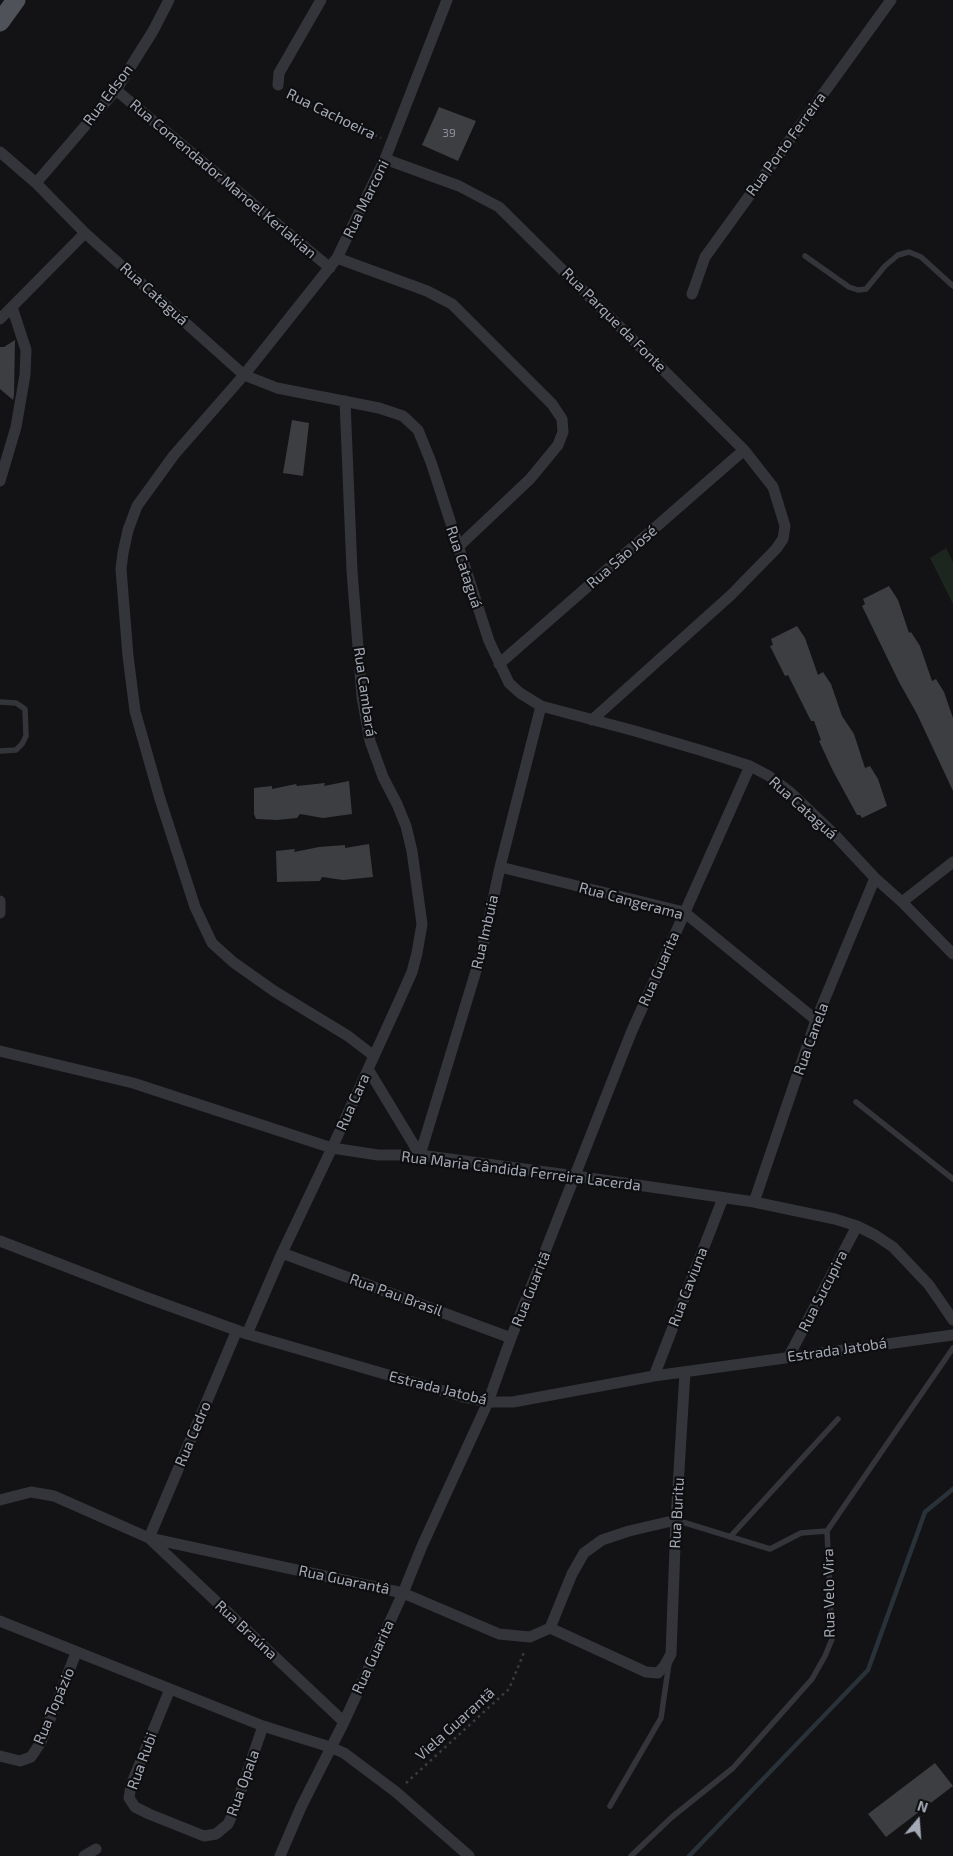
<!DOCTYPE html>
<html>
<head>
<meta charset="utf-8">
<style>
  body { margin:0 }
  #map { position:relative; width:953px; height:1856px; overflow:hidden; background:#131315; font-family:"Exo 2",sans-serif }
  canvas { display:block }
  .north { position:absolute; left:893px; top:1796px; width:50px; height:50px; -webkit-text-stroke:4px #0e0e10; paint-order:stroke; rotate:18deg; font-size:14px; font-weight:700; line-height:20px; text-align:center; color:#a4a9b6 }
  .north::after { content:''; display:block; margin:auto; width:18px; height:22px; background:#a4a9b6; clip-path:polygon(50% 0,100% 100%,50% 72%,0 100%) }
</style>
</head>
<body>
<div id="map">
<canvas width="953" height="1856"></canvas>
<div class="north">N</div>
</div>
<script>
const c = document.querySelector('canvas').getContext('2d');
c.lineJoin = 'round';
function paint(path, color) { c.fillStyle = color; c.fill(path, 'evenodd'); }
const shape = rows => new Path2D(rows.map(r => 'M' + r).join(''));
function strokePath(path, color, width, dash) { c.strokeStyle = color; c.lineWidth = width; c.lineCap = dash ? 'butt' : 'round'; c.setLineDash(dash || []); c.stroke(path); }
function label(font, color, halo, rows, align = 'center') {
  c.font = font + ' "Exo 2",sans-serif'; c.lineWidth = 4.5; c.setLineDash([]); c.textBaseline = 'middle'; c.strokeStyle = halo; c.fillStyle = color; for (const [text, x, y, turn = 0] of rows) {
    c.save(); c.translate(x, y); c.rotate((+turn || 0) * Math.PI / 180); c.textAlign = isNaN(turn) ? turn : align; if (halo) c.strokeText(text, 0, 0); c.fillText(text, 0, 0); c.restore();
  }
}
paint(shape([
  [946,548,953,562,953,604,930,558]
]), '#1d251f');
strokePath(shape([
  [689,1856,868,1670,925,1512,953,1489]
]), '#293139', 4.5);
paint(shape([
  [439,107,476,121,458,161,422,145],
  [15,340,14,395,13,400,0,389,0,347,4,347],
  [292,420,309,423,303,476,283,473],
  [889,586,898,600,909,633,911,632,920,646,932,681,936,679,944,692,953,718,953,791,917,714,899,682,862,606,865,604,863,599],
  [797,626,805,638,818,675,823,672,831,684,842,716,854,734,865,768,870,766,878,779,887,806,862,818,860,815,857,815,833,771,819,741,821,740,814,721,811,721,788,675,785,676,770,646,773,645,771,639],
  [349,781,352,814,323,818,300,814,297,818,277,820,256,819,254,814,254,788,272,786,272,789,296,784,297,786,325,783,324,786],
  [369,844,373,877,343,880,322,877,320,881,277,882,276,851,295,849,294,852,319,847,345,845,345,848],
  [935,1763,953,1786,886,1837,868,1814]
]), '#3d3e42');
strokePath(shape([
  [286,94,381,138],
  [406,1783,509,1689,525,1650]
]), '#3a3c41', 2.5, [2.5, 4]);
strokePath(shape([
  [805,256,849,287,858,290,866,289,885,266,898,255,909,252,921,257,953,286],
  [0,702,16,703,25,709,26,736,22,744,16,750,0,751],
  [856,1102,953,1179],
  [676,1520,770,1549,801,1533,827,1531],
  [730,1537,838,1419],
  [610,1806,661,1718,669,1663],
  [631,1856,672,1817,733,1768,812,1679,825,1656,832,1639,827,1531,953,1348]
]), '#34353a', 5.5);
strokePath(shape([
  [278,85,279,73,321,0],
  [116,90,330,268],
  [0,152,36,183,85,233,244,375,277,388,379,408,403,416,418,430,431,462,489,641,509,683,520,693,541,706,635,731,703,751,750,766,769,776,790,792,833,833,875,878,902,902,953,954],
  [385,159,459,186,499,207,744,450,773,487,785,526,783,539,776,549,731,595,592,720],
  [36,183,116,90,153,31,169,0],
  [337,258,427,291,452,304,552,404,562,419,563,432,558,445,530,479,457,548],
  [692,294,705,257,891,0],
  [0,319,85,233],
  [0,481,16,427,25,375,26,350,12,307],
  [499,664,744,450],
  [500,867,684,912,816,1020],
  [0,901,0,913],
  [902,902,953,862],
  [0,1051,133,1083,332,1148,378,1155,420,1155,576,1176,754,1202,835,1219,857,1226,875,1235,893,1247,929,1285,953,1320],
  [374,1056,348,1036,274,991,233,962,212,943,195,907,160,799,135,711,128,656,121,569,123,553,128,530,137,506,174,455,244,375,337,258,385,159,447,0],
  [368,1069,420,1155],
  [420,1155,482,951,500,867,541,706],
  [754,1202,816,1020,875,878],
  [0,1241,145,1297,247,1334,464,1397,488,1402,513,1402,654,1376,953,1335],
  [282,1253,511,1338],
  [237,1330,149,1538,344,1722],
  [247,1334,282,1253,332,1148,400,999,412,972,417,953,422,924,412,851,406,826,397,804,383,777,370,741,362,697,352,571,345,401],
  [789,1356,857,1226],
  [654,1376,723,1198],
  [0,1500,31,1492,54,1496,149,1538,403,1593,499,1634,530,1637,550,1628,646,1672,658,1673,665,1665,671,1654,676,1520,685,1372],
  [0,1621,263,1726,330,1747,344,1753,396,1792,469,1856],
  [550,1628,572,1574,584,1553,602,1540,629,1531,676,1520],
  [170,1689,131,1785,129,1798,135,1807,149,1814,204,1836,216,1834,228,1824,234,1811,263,1726],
  [0,1756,20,1761,31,1757,41,1742,76,1653],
  [84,1856,96,1849],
  [280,1856,301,1807,344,1722,403,1593,422,1546,488,1402,511,1338,631,1033,750,766]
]), '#34353a', 11);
strokePath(shape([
  [0,22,16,0]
]), '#505259', 19);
label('12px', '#8a8e99', null, [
  ["39",449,133]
]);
label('15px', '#a4a9b6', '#0e0e10', [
  ["Rua Edson",108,95,-53],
  ["Rua Cachoeira",331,114,26],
  ["Rua Porto Ferreira",786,144,-54],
  ["Rua Comendador Manoel Kerlakian",223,179,40],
  ["Rua Marconi",366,199,-64],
  ["Rua Cataguá",154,294,42],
  ["Rua Parque da Fonte",614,320,45],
  ["Rua São José",622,557,-41],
  ["Rua Cataguá",464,567,72],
  ["Rua Cambará",365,692,82],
  ["Rua Cataguá",803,808,42],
  ["Rua Cangerama",631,901,15],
  ["Rua Imbuia",485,932,-77],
  ["Rua Guarita",659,969,-66],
  ["Rua Canela",811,1039,-70],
  ["Rua Cara",353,1102,-66],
  ["Rua Maria Cândida Ferreira Lacerda",521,1171,7],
  ["Rua Caviuna",688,1287,-69],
  ["Rua Guaritã",531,1289,-68],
  ["Rua Sucupira",823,1291,-63],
  ["Rua Pau Brasil",396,1295,20],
  ["Estrada Jatobá",837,1350,-8],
  ["Estrada Jatobá",438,1388,14],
  ["Rua Cedro",193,1434,-67],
  ["Rua Buritu",677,1513,-87],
  ["Rua Guarantâ",344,1580,12],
  ["Rua Velo Vira",829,1593,-91],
  ["Rua Braúna",246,1630,43],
  ["Rua Guarita",373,1657,-65],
  ["Rua Topázio",54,1706,-67],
  ["Viela Guarantã",455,1724,-42],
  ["Rua Rubi",142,1761,-70],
  ["Rua Opala",243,1783,-70]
]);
</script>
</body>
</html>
